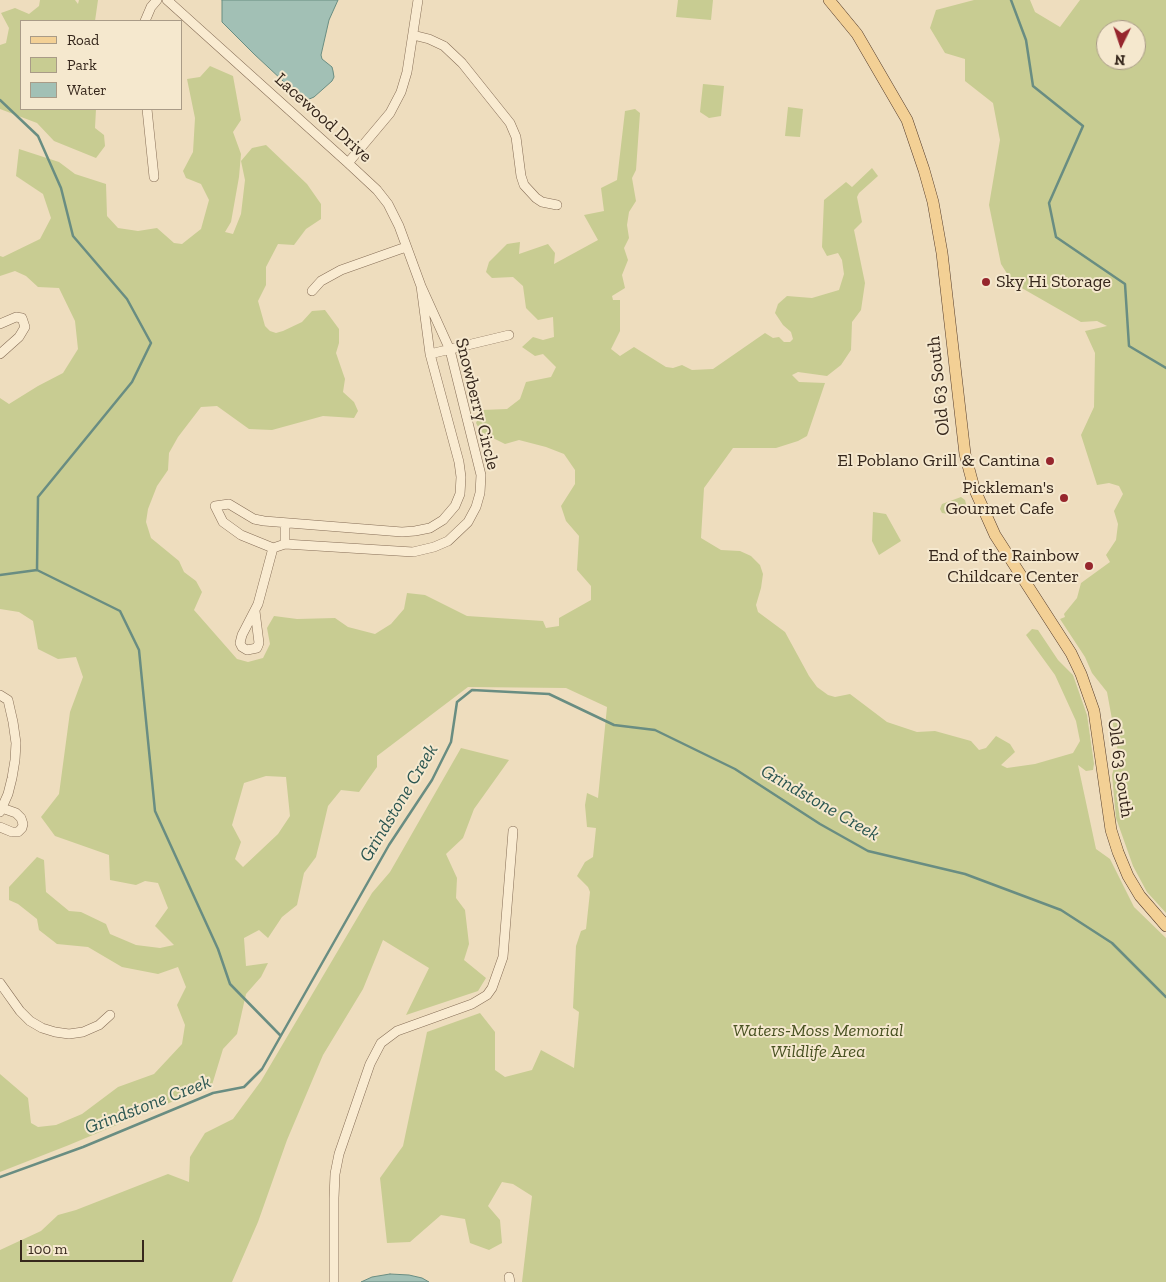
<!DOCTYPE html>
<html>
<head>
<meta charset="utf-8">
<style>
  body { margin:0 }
  #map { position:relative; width:1166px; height:1282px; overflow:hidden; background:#eeddbe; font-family:"Zilla Slab",serif }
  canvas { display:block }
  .legend { position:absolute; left:20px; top:20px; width:162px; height:90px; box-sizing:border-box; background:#f5e8ce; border:1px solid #a99b87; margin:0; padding:6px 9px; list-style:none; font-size:15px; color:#36271c }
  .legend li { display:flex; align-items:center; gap:10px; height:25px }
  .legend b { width:25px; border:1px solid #a99b87 }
  .north { position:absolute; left:1096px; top:20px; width:50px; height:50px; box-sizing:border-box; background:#f5e8ce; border:1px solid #a99b87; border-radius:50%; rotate:184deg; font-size:14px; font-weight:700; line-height:20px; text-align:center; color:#36271c }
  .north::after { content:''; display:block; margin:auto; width:18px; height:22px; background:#96262d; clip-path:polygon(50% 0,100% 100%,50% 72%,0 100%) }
  .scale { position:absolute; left:20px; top:1240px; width:124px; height:22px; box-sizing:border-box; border:2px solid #36271c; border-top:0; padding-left:6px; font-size:15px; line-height:18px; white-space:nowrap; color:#36271c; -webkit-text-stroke:4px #f5e8ce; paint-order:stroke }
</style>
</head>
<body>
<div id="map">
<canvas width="1166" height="1282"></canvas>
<ul class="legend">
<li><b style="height:6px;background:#f3d095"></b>Road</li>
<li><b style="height:14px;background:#c8cc92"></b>Park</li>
<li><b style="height:14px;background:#a2c0b5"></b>Water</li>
</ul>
<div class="north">N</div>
<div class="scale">100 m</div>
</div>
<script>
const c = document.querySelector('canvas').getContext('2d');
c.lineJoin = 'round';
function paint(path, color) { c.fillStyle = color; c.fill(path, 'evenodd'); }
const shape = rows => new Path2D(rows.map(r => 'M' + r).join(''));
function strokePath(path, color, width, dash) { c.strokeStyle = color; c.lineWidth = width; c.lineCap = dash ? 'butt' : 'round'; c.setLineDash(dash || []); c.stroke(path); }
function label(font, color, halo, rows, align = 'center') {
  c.font = font + ' "Zilla Slab",serif'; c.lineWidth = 4; c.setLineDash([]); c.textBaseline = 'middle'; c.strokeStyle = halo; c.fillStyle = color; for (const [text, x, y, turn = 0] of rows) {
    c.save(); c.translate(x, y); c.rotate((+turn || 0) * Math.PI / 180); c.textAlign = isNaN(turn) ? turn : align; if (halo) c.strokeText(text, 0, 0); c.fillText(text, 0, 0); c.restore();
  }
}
paint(shape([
  [40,0,75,0,78,4,79,0,98,0,95,21,21,21,21,109,96,109,95,128,104,135,105,146,96,158,54,141,37,123,0,109,0,45,6,43,9,28,1,13,15,8,29,14,39,6],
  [678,0,713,0,711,20,676,17],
  [974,0,1030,0,1035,12,1060,27,1080,0,1166,0,1166,913,1147,892,1133,866,1116,818,1112,775,1118,752,1107,692,1092,673,1085,657,1060,619,1065,617,1064,614,1077,598,1081,583,1110,562,1106,555,1116,540,1118,524,1114,511,1123,494,1119,486,1109,483,1097,485,1081,435,1094,407,1095,353,1085,331,1107,326,1097,321,1081,322,1013,283,1001,264,989,205,1000,140,993,103,965,81,965,59,945,53,930,28,936,10],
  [1106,30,1136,30,1136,60,1106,60],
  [210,66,233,76,241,120,233,132,241,154,239,177,231,222,225,232,233,234,241,214,245,180,241,161,252,148,266,145,307,184,321,204,321,219,306,229,294,245,278,244,266,267,266,285,258,301,265,326,270,331,276,333,283,331,302,322,312,311,325,310,339,329,339,343,336,353,345,379,343,392,354,402,358,411,354,418,323,416,272,430,249,429,217,406,201,407,178,437,169,453,168,470,157,486,148,509,146,522,151,538,179,561,184,572,196,581,202,592,194,610,237,659,248,662,263,658,270,644,267,628,274,616,297,619,335,618,348,627,375,634,391,624,404,609,407,593,425,595,467,616,543,621,546,628,559,626,559,618,591,600,591,586,577,570,579,536,566,521,561,506,575,484,575,470,564,454,546,447,519,440,505,444,481,432,476,423,482,410,507,409,520,399,526,382,551,377,556,367,543,354,535,356,522,347,533,337,543,340,554,337,553,317,538,320,526,308,523,286,513,277,492,278,486,272,489,262,507,244,520,242,519,254,548,244,555,253,554,264,598,240,584,215,604,211,601,188,617,180,625,111,635,109,640,113,636,170,632,178,636,201,629,212,627,225,629,238,624,248,628,260,622,275,625,288,612,296,613,300,620,300,620,331,611,349,620,356,634,347,666,367,673,368,682,365,692,370,713,369,765,333,773,338,779,337,784,342,790,342,793,339,791,332,783,325,775,313,778,304,787,296,812,298,839,290,844,274,842,260,838,253,827,256,822,247,824,200,846,182,852,187,872,168,878,176,859,193,857,197,862,222,854,230,865,283,861,310,852,322,851,350,841,365,827,376,798,372,792,375,799,382,825,383,807,436,798,441,776,448,733,448,704,488,701,538,721,550,740,551,751,556,760,565,763,574,761,588,756,605,758,612,785,632,809,676,817,687,828,695,835,697,850,694,887,722,917,732,935,731,971,741,979,750,986,748,996,736,1010,744,1015,752,1001,765,1007,768,1035,764,1073,753,1080,741,1076,721,1055,675,1026,635,1032,629,1038,630,1058,660,1073,675,1087,715,1094,764,1093,770,1086,771,1078,765,1096,849,1110,859,1134,907,1166,938,1166,1282,522,1282,532,1196,513,1184,502,1182,488,1206,500,1220,502,1243,489,1250,470,1243,465,1219,441,1215,410,1242,387,1243,380,1178,403,1146,427,1032,480,1013,495,1032,495,1070,505,1077,532,1070,541,1050,574,1068,579,1012,573,1008,576,946,581,931,586,929,590,892,588,887,577,876,585,862,593,857,596,828,587,827,585,805,587,793,598,798,607,707,566,688,468,687,377,756,377,767,359,792,341,790,328,806,316,857,304,873,297,905,282,917,268,938,259,930,244,938,246,966,268,963,261,977,246,994,237,1034,223,1049,212,1085,69,1145,0,1172,0,1074,28,1098,31,1123,38,1127,56,1125,82,1114,118,1087,154,1074,182,1044,185,1025,177,1005,186,987,178,967,158,974,122,967,88,947,57,944,39,930,37,919,18,904,9,900,9,887,37,857,44,860,46,892,69,911,81,912,106,924,110,934,136,945,160,948,174,945,155,926,168,908,158,883,145,881,136,885,110,880,109,855,55,836,41,817,59,794,70,712,83,677,76,657,58,659,38,649,33,621,19,612,0,609,0,398,9,404,38,386,63,373,78,349,75,321,59,288,38,287,26,276,15,271,0,276,0,256,3,257,40,239,51,218,43,194,16,176,19,149,59,162,75,174,106,184,107,216,118,228,138,231,157,228,174,243,182,244,201,229,209,200,201,184,186,178,183,171,193,152,195,118,187,79,200,77],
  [266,776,286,777,290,816,278,834,243,867,235,859,241,842,232,825,244,783],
  [703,84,724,86,721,116,709,118,700,112],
  [788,107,803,109,800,137,785,136],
  [961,497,965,500,966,504,964,507,948,514,942,513,940,509,942,504],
  [873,512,886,514,901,541,879,555,872,541],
  [461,748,509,760,474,809,463,838,446,854,457,878,456,898,465,910,469,944,464,960,486,978,478,991,406,1015,429,968,383,940,363,989,323,1055,287,1140,258,1222,232,1282,0,1282,0,1250,41,1231,58,1215,76,1210,168,1174,189,1182,190,1157,205,1133,233,1119,261,1081,372,893,390,872]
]), '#c8cc92');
const water = shape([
  [222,0,338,0,329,20,321,55,322,59,332,67,333,71,334,77,332,81,314,97,307,100,297,94,254,54,222,22,222,0],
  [390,1274,409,1275,422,1278,429,1282,361,1282,372,1277,390,1274]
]);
paint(water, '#a2c0b5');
strokePath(water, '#698d82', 1);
strokePath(shape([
  [1011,0,1026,40,1033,86,1083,126,1049,203,1056,237,1125,284,1129,346,1166,368],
  [0,100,38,136,61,188,73,236,127,299,151,343,132,382,38,497,37,570,120,611,139,650,155,811,218,949,230,984,280,1035],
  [0,575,37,570],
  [0,1177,83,1147,213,1093,244,1087,262,1069,389,845,432,780,451,742,457,702,472,690,549,694,614,725,655,730,735,769,820,824,868,851,965,874,1061,910,1112,943,1166,997]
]), '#698d82', 2.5);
const minor = shape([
  [167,0,348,163,377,190,388,204,399,226,421,286,450,350,481,475,480,493,476,507,468,522,448,541,434,547,413,552,285,544,273,548,241,535,223,522,215,506,229,504,254,519,264,521,402,532,415,531,430,528,443,520,455,506,460,494,461,477,459,462,430,354,421,286],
  [145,21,151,7,157,0],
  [413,35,429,39,444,46,462,63,510,123,516,137,521,176,524,185,536,198,542,202,557,205],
  [147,109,154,177],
  [348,163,390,113,401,92,407,72,418,0],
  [312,291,321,281,341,270,406,247],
  [0,324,16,317,22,318,25,327,19,337,0,354],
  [430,354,509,335],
  [285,544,285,523],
  [255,611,259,643,257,648,247,650,242,647,240,643,242,635,258,604,273,548],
  [0,695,8,700,13,722,16,743,15,760,12,778,8,794,0,812],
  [0,827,12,832,18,832,22,828,23,824,21,818,16,813,2,808],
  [0,983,20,1011,30,1021,42,1028,55,1032,69,1034,83,1032,99,1025,110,1015],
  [509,1277,510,1282],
  [334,1282,334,1198,335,1174,339,1154,370,1064,381,1043,397,1031,472,1004,487,995,492,988,503,957,513,831]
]);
const major = shape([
  [829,0,857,34,907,120,924,170,933,202,942,253,965,454,974,488,995,535,1071,653,1081,674,1094,711,1111,830,1118,852,1128,876,1140,896,1166,926]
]);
strokePath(minor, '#866e57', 10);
strokePath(major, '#543c2c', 12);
strokePath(minor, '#f9ebd1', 9);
strokePath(major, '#f3d095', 11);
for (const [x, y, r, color] of [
  [986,282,5,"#96262d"],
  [1050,461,5,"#96262d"],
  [1064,498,5,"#96262d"],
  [1089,566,5,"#96262d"]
]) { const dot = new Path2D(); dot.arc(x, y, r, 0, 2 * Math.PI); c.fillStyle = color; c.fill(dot); strokePath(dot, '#f5e8ce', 2); }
label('18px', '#36271c', '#f5e8ce', [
  ["Lacewood Drive",323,118,42],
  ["Old 63 South",939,386,-96],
  ["Snowberry Circle",477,404,76],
  ["Old 63 South",1120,768,82]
]);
label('18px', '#36271c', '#f5e8ce', [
  ["Sky Hi Storage",996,282,"left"],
  ["El Poblano Grill & Cantina",1040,461],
  ["Pickleman's",1054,488],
  ["Gourmet Cafe",1054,509],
  ["End of the Rainbow",1079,556],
  ["Childcare Center",1079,577]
], 'right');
label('italic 18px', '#495222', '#f5e8ce', [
  ["Waters-Moss Memorial",818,1031],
  ["Wildlife Area",818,1052]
]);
label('italic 19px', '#2b5651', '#f5e8ce', [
  ["Grindstone Creek",399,803,-59],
  ["Grindstone Creek",820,803,30],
  ["Grindstone Creek",148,1105,-21]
]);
</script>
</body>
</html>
